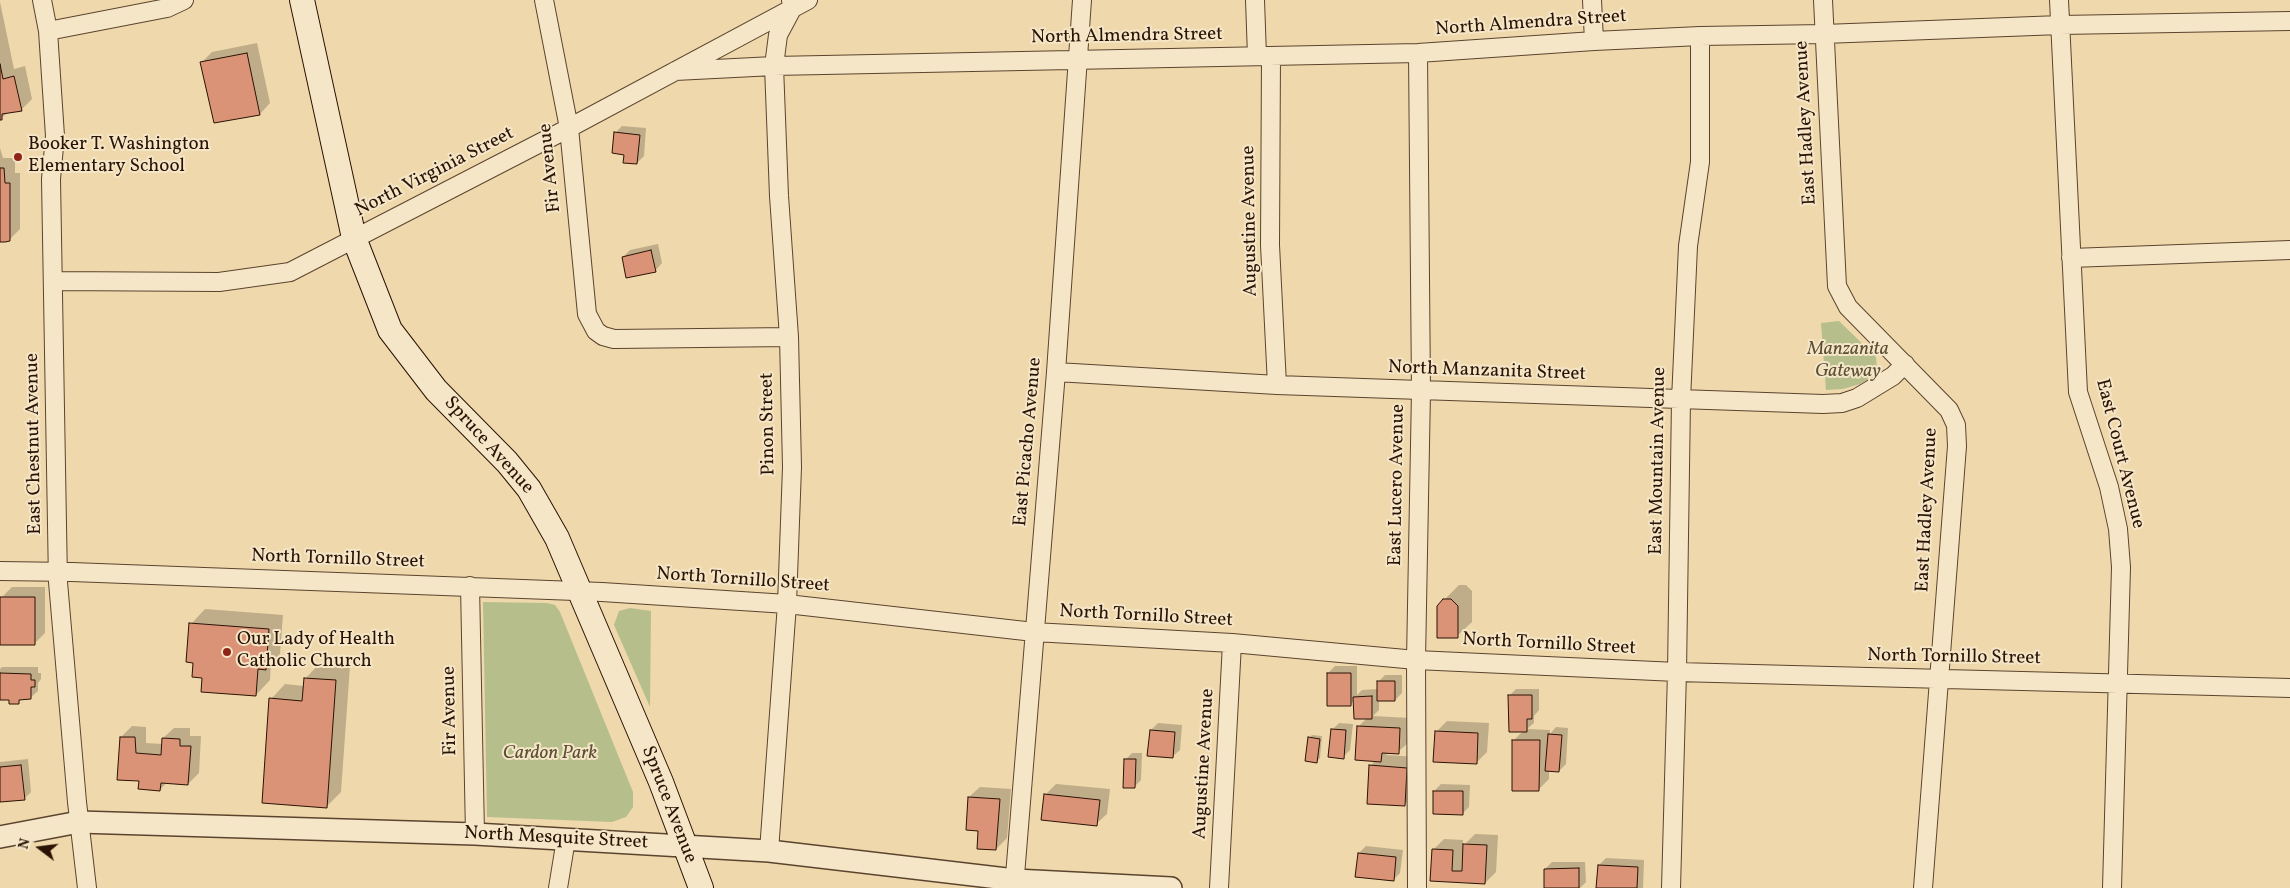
<!DOCTYPE html>
<html>
<head>
<meta charset="utf-8">
<style>
  body { margin:0 }
  #map { position:relative; width:2290px; height:888px; overflow:hidden; background:#efd8ab; font-family:Vollkorn,serif }
  canvas { display:block }
  .north { position:absolute; left:15px; top:823px; width:50px; height:50px; -webkit-text-stroke:4px #f5e6c8; paint-order:stroke; rotate:285deg; font-size:14px; font-weight:700; line-height:20px; text-align:center; color:#2a1204 }
  .north::after { content:''; display:block; margin:auto; width:18px; height:22px; background:#2a1204; clip-path:polygon(50% 0,100% 100%,50% 72%,0 100%) }
</style>
</head>
<body>
<div id="map">
<canvas width="2290" height="888"></canvas>
<div class="north">N</div>
</div>
<script>
const c = document.querySelector('canvas').getContext('2d');
c.lineJoin = 'round';
function paint(path, color) { c.fillStyle = color; c.fill(path, 'evenodd'); }
const shape = rows => new Path2D(rows.map(r => 'M' + r).join(''));
function strokePath(path, color, width, dash) { c.strokeStyle = color; c.lineWidth = width; c.lineCap = dash ? 'butt' : 'round'; c.setLineDash(dash || []); c.stroke(path); }
function label(font, color, halo, rows, align = 'center') {
  c.font = font + ' Vollkorn,serif'; c.lineWidth = 4; c.setLineDash([]); c.textBaseline = 'middle'; c.strokeStyle = halo; c.fillStyle = color; for (const [text, x, y, turn = 0] of rows) {
    c.save(); c.translate(x, y); c.rotate((+turn || 0) * Math.PI / 180); c.textAlign = isNaN(turn) ? turn : align; if (halo) c.strokeText(text, 0, 0); c.fillText(text, 0, 0); c.restore();
  }
}
paint(shape([
  [1839,321,1876,357,1877,369,1875,375,1860,384,1843,389,1826,390,1821,323],
  [483,602,547,603,555,605,560,612,633,792,633,807,626,817,612,822,487,817],
  [630,608,651,611,650,707,614,625,619,611]
]), '#b6bf8c');
paint(shape([
  [0,2,14,69,25,66,32,99,21,110,9,112,0,119],
  [257,43,270,103,260,114,201,63,212,52],
  [622,126,646,128,644,156,637,163,625,153,615,133],
  [0,148,3,158,15,158,15,173,20,173,20,229,9,240,0,240],
  [658,244,662,263,655,271,623,257,630,250],
  [1459,585,1466,585,1472,591,1472,622,1457,636,1444,600],
  [12,587,45,587,45,633,34,644,1,598],
  [205,609,283,615,280,654,271,662,270,680,256,695,204,677,191,624],
  [319,664,350,666,341,792,326,807,271,699,285,684,304,686,305,679],
  [1335,666,1357,666,1357,695,1362,690,1378,689,1378,682,1385,675,1402,675,1402,693,1395,700,1379,700,1379,710,1373,716,1410,718,1409,742,1398,752,1389,752,1386,755,1417,757,1415,794,1404,805,1370,766,1376,760,1358,727,1367,718,1355,700,1350,705,1328,673],
  [2,667,38,667,38,673,41,673,41,679,38,683,38,691,30,698,22,698,18,703,11,699,0,698,0,669],
  [1516,689,1539,689,1539,710,1534,716,1534,723,1527,729,1550,730,1550,734,1556,727,1568,728,1566,764,1559,771,1549,770,1549,779,1538,790,1514,740,1524,730,1509,696],
  [1447,721,1489,723,1487,752,1476,763,1436,732],
  [1158,723,1182,725,1180,750,1172,757,1151,730],
  [1339,723,1353,724,1350,750,1343,757,1332,730],
  [132,726,146,727,146,743,162,744,163,738,174,728,190,728,190,736,201,736,199,773,188,784,167,782,160,790,140,780,121,737],
  [1312,735,1322,736,1320,758,1317,761,1309,738],
  [1132,753,1142,753,1141,780,1134,787,1125,760],
  [28,759,31,792,24,799,0,801,0,762],
  [1056,784,1110,789,1107,814,1096,824,1045,795],
  [1441,784,1470,785,1469,807,1462,814,1434,791],
  [980,787,1011,789,1007,838,996,849,979,830,969,797],
  [1475,834,1498,835,1496,872,1485,883,1431,880,1433,850,1444,839,1463,840,1463,846],
  [1366,846,1403,850,1400,873,1393,880,1359,853],
  [1606,858,1644,860,1643,888,1598,888,1599,865],
  [1552,862,1585,862,1586,882,1580,888,1545,888,1545,869]
]), '#0003');
const building = shape([
  [247,53,260,115,214,123,200,62,247,53],
  [0,64,3,79,14,76,22,111,2,114,2,120,0,120,0,64],
  [614,132,640,135,637,164,623,163,624,155,612,153,614,132],
  [0,168,4,168,5,183,10,183,10,241,5,242,0,242,0,168],
  [651,250,656,272,626,278,622,257,651,250],
  [0,597,35,597,35,645,0,645,0,597],
  [1443,599,1451,599,1458,606,1458,638,1437,638,1437,606,1443,599],
  [189,623,269,629,266,670,258,669,256,696,201,692,202,678,192,677,193,663,186,662,189,623],
  [0,673,31,674,31,680,35,680,35,687,31,687,31,699,19,700,19,704,9,704,9,700,0,700,0,673],
  [1327,673,1351,673,1351,706,1327,706,1327,673],
  [304,678,336,680,327,808,262,803,269,698,302,701,304,678],
  [1377,681,1395,681,1395,701,1377,701,1377,681],
  [1508,695,1532,695,1532,719,1527,719,1527,732,1509,732,1508,695],
  [1372,696,1372,719,1354,719,1353,697,1372,696],
  [1357,726,1400,728,1399,754,1382,753,1381,762,1355,760,1357,726],
  [1331,729,1346,730,1344,759,1328,757,1331,729],
  [1150,730,1175,732,1173,758,1147,756,1150,730],
  [1435,731,1478,733,1477,764,1433,762,1435,731],
  [1548,734,1562,735,1559,772,1545,771,1548,734],
  [120,737,135,737,136,753,161,755,162,738,180,739,180,746,191,746,188,785,161,783,160,791,138,789,139,781,117,780,120,737],
  [1308,737,1320,739,1317,763,1305,761,1308,737],
  [1512,740,1540,740,1539,791,1512,791,1512,740],
  [1124,759,1136,759,1135,788,1123,788,1124,759],
  [21,765,25,800,0,802,0,767,21,765],
  [1369,765,1407,768,1405,806,1367,804,1369,765],
  [1433,791,1463,791,1463,815,1433,814,1433,791],
  [1044,794,1100,800,1097,826,1041,820,1044,794],
  [968,797,1000,799,996,850,977,849,978,831,966,830,968,797],
  [1463,844,1487,845,1485,884,1430,881,1432,849,1453,850,1452,871,1462,871,1463,844],
  [1358,853,1396,857,1394,881,1355,877,1358,853],
  [1598,865,1638,867,1637,888,1596,888,1598,865],
  [1579,868,1579,888,1544,888,1544,869,1579,868]
]);
paint(building, '#da9377');
strokePath(building, '#2a1204', 1);
const minor = shape([
  [42,0,48,31,55,136,51,179,58,582,77,802,87,888],
  [544,0,569,128,587,314,596,331,603,336,614,339,789,337],
  [1255,0,1257,56],
  [1592,0,1594,41],
  [1823,0,1837,286,1848,307,1949,410,1956,425,1957,446,1923,888],
  [2059,0,2078,392,2109,487,2118,529,2121,567,2112,888],
  [48,31,167,8,184,0],
  [1271,56,1270,245,1277,385],
  [675,71,774,66,1418,53,1594,41,1700,36,1824,34,2060,25,2290,21],
  [2071,258,2290,250],
  [54,281,219,282,290,272,569,128,808,0],
  [1056,372,1277,385,1823,404,1842,403,1857,398,1893,376,1905,364],
  [0,571,72,572,602,592,787,604,1034,632,1232,643,1416,660,1677,672,2290,688],
  [470,586,475,834],
  [769,851,787,604,792,467,789,337,779,196,774,66,778,35,793,7,791,0],
  [558,888,566,839],
  [1014,888,1056,372,1082,0],
  [1219,888,1232,643],
  [1417,888,1416,660,1421,391,1418,53],
  [1671,888,1677,672,1681,400,1688,246,1700,162,1700,36]
]);
const tertiary = shape([
  [0,837,79,822,475,834,769,851,1015,880,1171,888]
]);
const secondary = shape([
  [302,0,354,238,390,330,436,390,507,462,529,489,557,538,661,782,701,888]
]);
strokePath(minor, '#5b442e', 20);
strokePath(tertiary, '#5b442e', 24);
strokePath(secondary, '#2a1204', 26);
strokePath(minor, '#f5e6c8', 18);
strokePath(tertiary, '#f5e6c8', 21);
strokePath(secondary, '#f5e6c8', 24);
for (const [x, y, r, color] of [
  [18,157,5,"#8f2418"],
  [227,652,5,"#8f2418"]
]) { const dot = new Path2D(); dot.arc(x, y, r, 0, 2 * Math.PI); c.fillStyle = color; c.fill(dot); strokePath(dot, '#f5e6c8', 2); }
label('19px', '#2a1204', '#f5e6c8', [
  ["North Almendra Street",1531,24,-4],
  ["North Almendra Street",1127,37,-1],
  ["East Hadley Avenue",1807,123,-93],
  ["Fir Avenue",551,168,-96],
  ["North Virginia Street",435,173,-27],
  ["Augustine Avenue",1251,221,-91],
  ["North Manzanita Street",1487,372,2],
  ["Pinon Street",769,424,-91],
  ["East Picacho Avenue",1029,442,-85],
  ["East Chestnut Avenue",35,444,-91],
  ["Spruce Avenue",488,446,48],
  ["East Court Avenue",2119,454,76],
  ["East Mountain Avenue",1659,461,-89],
  ["East Lucero Avenue",1398,485,-89],
  ["East Hadley Avenue",1928,510,-87],
  ["North Tornillo Street",338,560,2],
  ["North Tornillo Street",743,581,4],
  ["North Tornillo Street",1146,617,3],
  ["North Tornillo Street",1549,645,3],
  ["North Tornillo Street",1954,658,1],
  ["Fir Avenue",451,711,-91],
  ["Augustine Avenue",1205,764,-87],
  ["Spruce Avenue",668,805,69],
  ["North Mesquite Street",556,839,3]
]);
label('19px', '#2a1204', '#f5e6c8', [
  ["Booker T. Washington",28,146],
  ["Elementary School",28,168],
  ["Our Lady of Health",237,641],
  ["Catholic Church",237,663]
], 'left');
label('italic 19px', '#5b4f34', '#f5e6c8', [
  ["Manzanita",1848,351],
  ["Gateway",1848,373],
  ["Cardon Park",550,755]
]);
</script>
</body>
</html>
